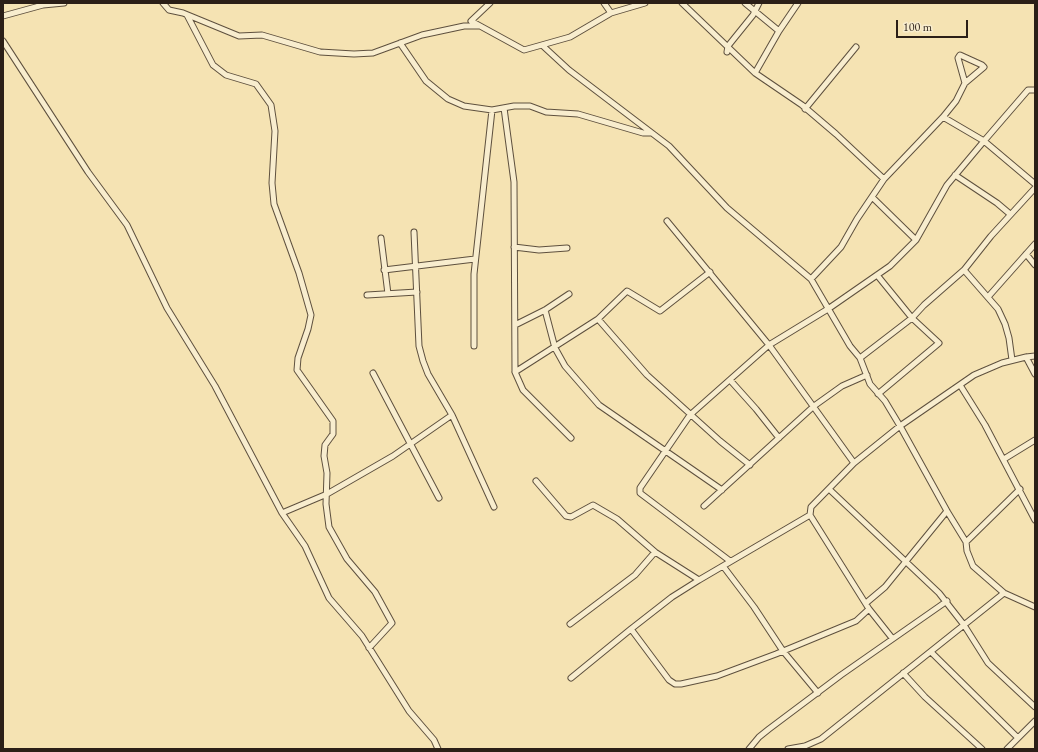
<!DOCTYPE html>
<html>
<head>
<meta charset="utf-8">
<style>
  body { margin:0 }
  #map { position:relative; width:1038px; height:752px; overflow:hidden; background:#f5e3b3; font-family:"EB Garamond",serif }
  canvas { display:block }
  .frame { position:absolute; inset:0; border:4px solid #2b1f17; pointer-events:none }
  .scale { position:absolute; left:896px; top:20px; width:72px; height:18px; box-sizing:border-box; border:2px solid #2b1f17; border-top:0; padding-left:5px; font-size:12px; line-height:14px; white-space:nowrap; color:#2b1f17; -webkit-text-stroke:3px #f8edce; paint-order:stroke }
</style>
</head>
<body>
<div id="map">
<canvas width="1038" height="752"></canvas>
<div class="frame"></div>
<div class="scale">100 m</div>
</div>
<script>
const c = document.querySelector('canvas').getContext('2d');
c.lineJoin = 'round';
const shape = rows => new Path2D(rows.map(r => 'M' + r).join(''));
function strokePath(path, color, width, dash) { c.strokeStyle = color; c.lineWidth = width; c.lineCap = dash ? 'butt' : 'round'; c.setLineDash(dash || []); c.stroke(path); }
const street = shape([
  [163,3,169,10,183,13,239,36,262,35,320,52,354,54,373,53,422,35,464,26,478,26],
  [490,3,471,21,524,50,570,37,611,13,645,3],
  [604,3,611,13],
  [682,3,755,73,802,105,836,134,884,179],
  [745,3,779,31],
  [187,15,213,65,226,75,256,84,271,105,275,131,272,183,274,204,299,273,311,315,308,329,298,358,297,370,333,421,333,434,325,445,324,456,327,473,326,504,329,527,347,559,375,592,392,623,369,648],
  [3,16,43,5,64,3],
  [3,41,88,172,127,225,167,308,215,386,282,513,305,546,329,598,362,636,409,711,434,740,438,749],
  [400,43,426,81,448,99,464,106,492,110,514,106,530,106,546,112,578,114,643,133,651,133],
  [543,46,569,70,669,146,727,208,811,279,850,346,860,358,870,384,885,401,900,426,947,511,966,542,967,551,973,566,1004,593,1035,607],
  [727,52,728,46,753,15,759,3],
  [755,73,779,31,798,3],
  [504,108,514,182,515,372,523,390,571,438],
  [805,109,856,47],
  [943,117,956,101,965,83,984,67,982,65,960,55,958,58,965,83],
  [955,175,997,203,1010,214],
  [872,197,916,240],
  [667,221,769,345,854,463],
  [414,232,419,346,423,361,428,374,452,415,494,507],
  [381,238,388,294],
  [514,247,539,250,567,248],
  [1026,254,1035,265],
  [384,270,475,259],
  [964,270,991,236,1035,188],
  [877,275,912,318,939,343,878,394],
  [811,279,841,247,857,219,884,179,943,117,984,141,1028,90,1035,90],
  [367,295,417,292],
  [988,297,1035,244],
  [545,310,555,348,565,366,599,405,722,490],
  [598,319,647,375,720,441,750,465],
  [515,325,545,310,569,294],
  [474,346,474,274,492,110],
  [1026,357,1035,374],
  [860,358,912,318,924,305,964,270,998,309,1005,324,1009,338,1012,360],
  [515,372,598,319,627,291,660,311,710,272],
  [373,373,439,498],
  [730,380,756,409,779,438],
  [960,385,985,425,1035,520],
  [1004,459,1035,440],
  [536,481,566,516,571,517,593,505,617,519,655,552],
  [829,489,939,593,964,625,988,663,1035,707],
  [704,506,814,406,842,386,867,375],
  [282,513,327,494,393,456,452,415],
  [966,542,1020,489],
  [730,561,640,493,640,488,690,415,769,345,828,309,890,266,916,240,947,185,984,141,1035,184],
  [723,566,754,607,783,651,818,693],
  [866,603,885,587,947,511],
  [570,624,635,575,655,552,699,580,810,515],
  [631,629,672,597,699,580],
  [892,638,869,609,810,515,811,507,854,463,900,426,974,375,1002,363,1026,357,1035,356],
  [931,652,1018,738],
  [903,673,925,697,982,749],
  [571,678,631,629,669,680,675,684,681,684,717,676,776,654,856,621,869,609],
  [749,749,759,737,769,729,841,675,947,601],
  [788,749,805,746,821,739,1004,593],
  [1007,749,1035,721]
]);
strokePath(street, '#5e503e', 7);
strokePath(street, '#f8edce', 5);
</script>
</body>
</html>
